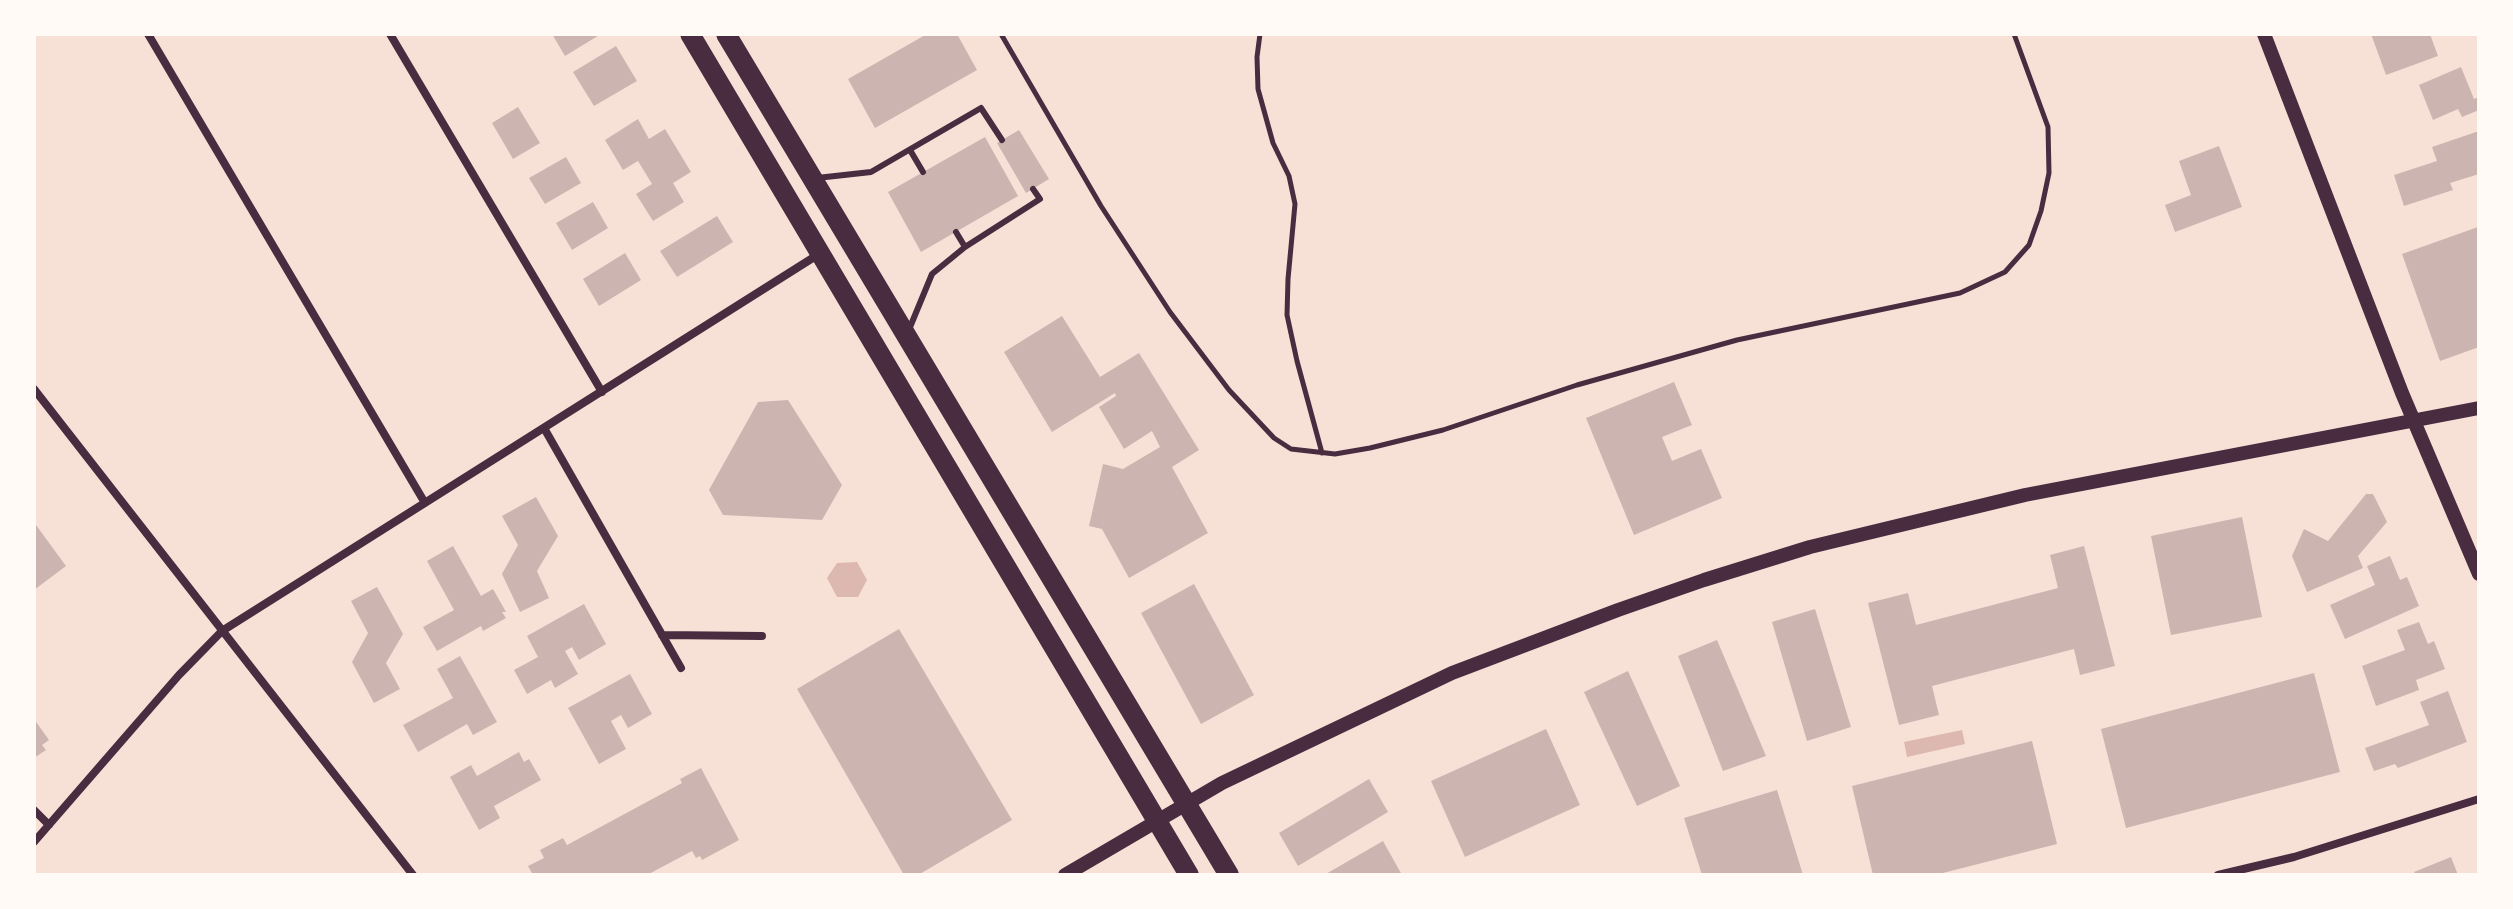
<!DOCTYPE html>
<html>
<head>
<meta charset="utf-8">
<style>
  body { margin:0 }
  #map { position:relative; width:2513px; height:909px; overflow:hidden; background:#f7e1d7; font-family:"Open Sans",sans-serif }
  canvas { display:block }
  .frame { position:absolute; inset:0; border:36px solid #fffaf5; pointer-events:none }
</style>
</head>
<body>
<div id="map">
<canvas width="2513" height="909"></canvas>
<div class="frame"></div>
</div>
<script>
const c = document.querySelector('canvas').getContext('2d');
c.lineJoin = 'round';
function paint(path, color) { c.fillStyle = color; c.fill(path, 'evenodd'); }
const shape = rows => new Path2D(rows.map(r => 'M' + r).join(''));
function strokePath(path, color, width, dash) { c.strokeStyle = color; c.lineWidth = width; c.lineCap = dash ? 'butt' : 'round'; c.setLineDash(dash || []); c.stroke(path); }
paint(shape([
  [857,562,867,580,858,597,837,597,827,578,837,563],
  [1962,730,1965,744,1907,757,1904,742]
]), '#dcb8b0');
paint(shape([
  [552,34,601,34,565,56],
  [927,34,957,34,977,70,875,128,848,79],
  [2371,34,2430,34,2438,56,2386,75],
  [616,46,637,81,594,106,573,72],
  [2461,67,2474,99,2479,97,2479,110,2462,117,2458,109,2433,120,2419,85],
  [518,107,540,143,513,159,492,123],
  [638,119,649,139,665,129,691,172,673,183,684,202,653,221,636,194,652,184,638,161,623,170,605,140],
  [1019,130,1049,179,1026,193,997,143],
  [2479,131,2479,174,2450,183,2453,190,2404,206,2394,175,2437,161,2432,147],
  [985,137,1018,196,921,252,888,192],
  [2219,146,2242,207,2175,232,2165,205,2191,195,2179,161],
  [566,157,581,183,545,204,529,178],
  [593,202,608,228,572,250,556,223],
  [717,216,733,242,677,277,660,251],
  [2478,227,2479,347,2440,361,2402,254],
  [625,253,641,280,599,306,583,279],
  [1062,316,1100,377,1139,353,1199,450,1172,467,1208,533,1129,578,1102,529,1089,526,1103,464,1123,469,1160,447,1152,431,1124,449,1099,407,1116,396,1115,393,1052,432,1004,352],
  [1674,382,1692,425,1662,437,1672,461,1701,449,1722,498,1634,535,1586,418],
  [788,400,842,485,822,520,723,515,709,490,758,402],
  [2366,494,2373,494,2387,522,2358,556,2363,568,2307,592,2292,556,2304,529,2328,541],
  [536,497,558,536,537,571,549,598,520,612,502,574,518,545,502,516],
  [2242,517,2262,617,2171,635,2151,536],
  [36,525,66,566,34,590,34,526],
  [453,546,481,596,493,589,506,612,502,612,506,618,483,631,481,626,437,651,423,627,454,610,427,561],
  [2084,546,2115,666,2080,675,2074,649,1932,686,1939,715,1899,725,1868,603,1908,593,1916,625,2058,588,2050,555],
  [2390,556,2400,580,2407,577,2419,606,2345,639,2330,605,2375,585,2367,566],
  [1194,584,1254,695,1201,724,1141,613],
  [377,587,403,634,386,663,400,689,374,703,352,662,368,633,351,601],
  [584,604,606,644,579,660,572,647,565,651,578,674,555,688,551,680,527,694,514,670,538,657,527,636],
  [1815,609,1851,727,1807,741,1772,622],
  [2419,622,2428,644,2434,641,2445,669,2416,680,2419,690,2376,706,2362,666,2405,650,2397,630],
  [899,629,1012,820,918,875,904,875,797,689],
  [1717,640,1766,756,1723,771,1678,656],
  [460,656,497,722,473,735,467,724,418,752,403,725,453,698,437,669],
  [1628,671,1680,786,1637,806,1584,692],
  [2314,673,2340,772,2126,828,2101,729],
  [630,674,652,714,628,728,621,715,611,721,626,749,599,764,568,708],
  [2448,691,2467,742,2398,768,2395,764,2374,771,2365,748,2429,725,2420,702],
  [34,719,49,740,42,745,46,750,34,758],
  [1546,729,1580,805,1465,857,1431,781],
  [2032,741,2057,844,1935,875,1873,875,1852,786],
  [519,752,524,762,529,759,541,780,494,806,500,818,479,830,450,777,471,765,477,776],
  [701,768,739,840,702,860,700,856,696,858,692,851,647,875,533,875,528,866,544,858,540,850,563,838,567,845,682,783,680,779],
  [1369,779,1388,812,1298,866,1279,833],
  [1777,790,1803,875,1702,875,1684,818],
  [1383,841,1402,875,1324,875],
  [2451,857,2458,875,2416,875,2414,872]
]), '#ccb4b1');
strokePath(shape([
  [1001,34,1101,206,1170,312,1229,390,1274,438,1291,449,1335,454,1370,448,1443,430,1577,385,1737,340,1960,293,2005,272,2029,245,2041,211,2049,173,2048,127,2014,34],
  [1260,34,1257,57,1258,89,1273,143,1289,176,1295,204,1288,279,1287,315,1297,361,1322,453]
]), '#4a2c40', 5);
strokePath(shape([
  [910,150,923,172],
  [817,178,871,172,981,108,1002,140],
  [956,232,965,247],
  [908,332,932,274,965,247,1040,199,1033,189]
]), '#4a2c40', 6);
strokePath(shape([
  [148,34,425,503],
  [390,34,602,392],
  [34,389,413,875],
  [544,428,681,668],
  [662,635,762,636],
  [34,810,49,825],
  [34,842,179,675,222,631,819,254],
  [2218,875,2294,857,2479,799]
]), '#4a2c40', 8);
strokePath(shape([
  [2264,34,2402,393,2479,574],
  [1065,875,1222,783,1452,673,1618,610,1704,580,1810,547,2025,495,2479,408]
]), '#4a2c40', 14);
strokePath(shape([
  [690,34,1189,875],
  [726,34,1229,875]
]), '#4a2c40', 20);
</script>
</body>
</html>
